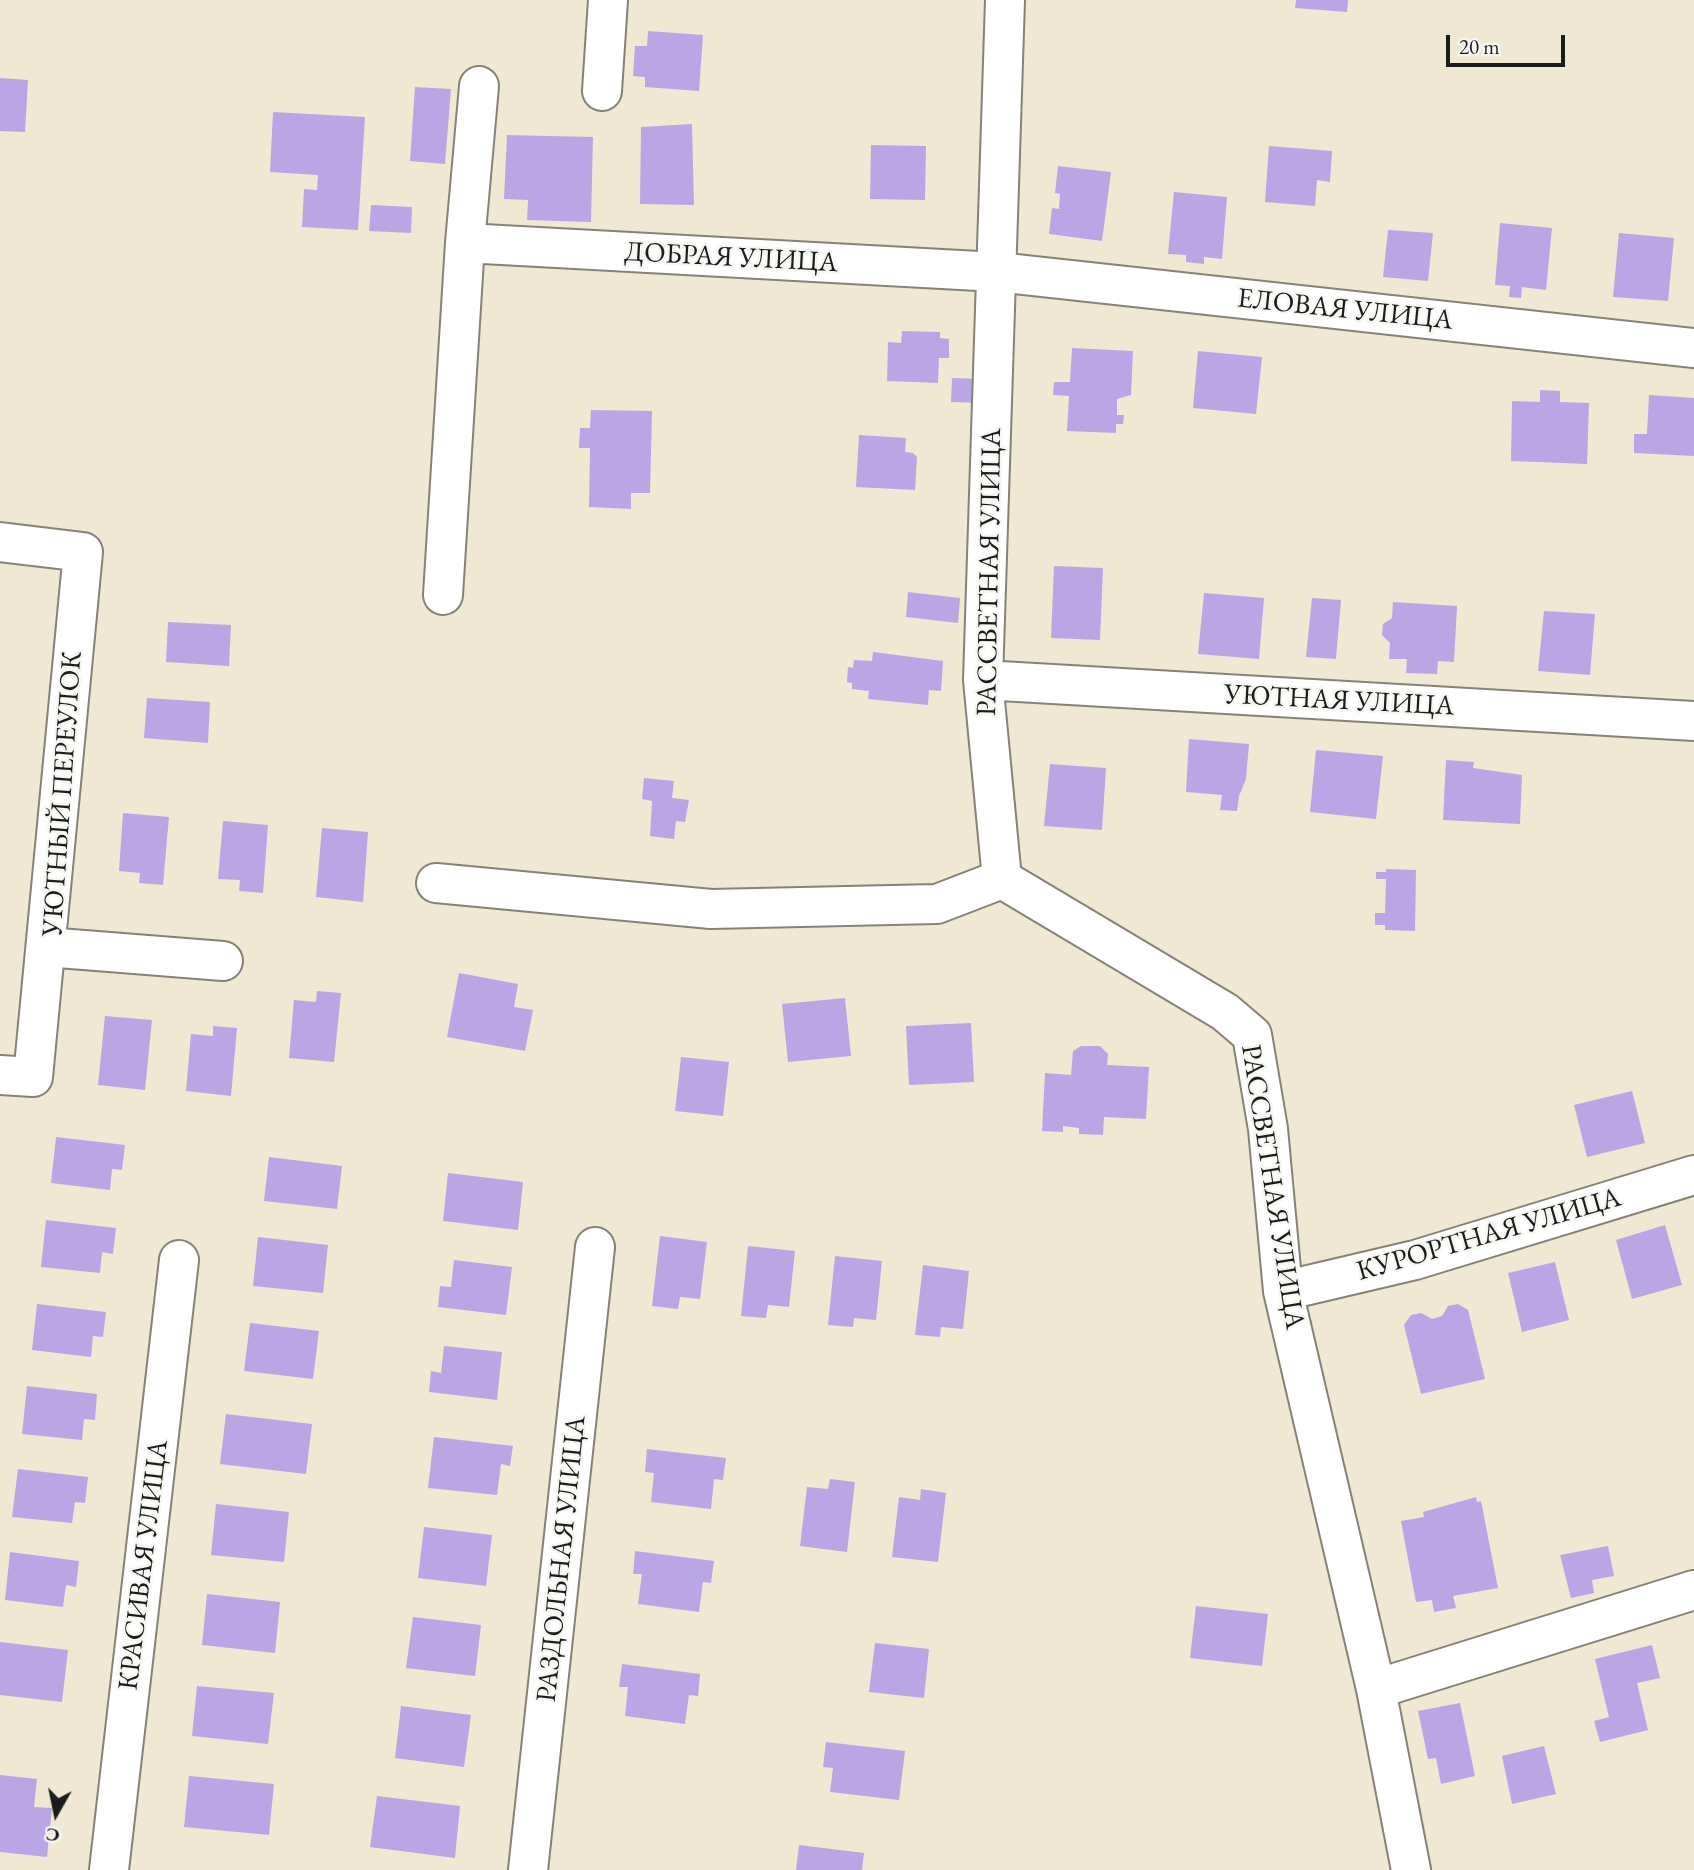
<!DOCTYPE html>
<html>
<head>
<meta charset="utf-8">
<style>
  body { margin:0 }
  #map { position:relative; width:1694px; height:1870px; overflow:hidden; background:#f0e8d2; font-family:"EB Garamond",serif }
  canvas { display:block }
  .north { position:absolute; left:21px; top:1779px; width:70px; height:70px; -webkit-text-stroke:5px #f6f6f2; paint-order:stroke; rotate:189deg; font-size:19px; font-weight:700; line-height:28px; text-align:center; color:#1c1c1c }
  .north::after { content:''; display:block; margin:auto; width:24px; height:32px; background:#1c1c1c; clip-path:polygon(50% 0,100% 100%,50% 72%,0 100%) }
  .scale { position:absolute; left:1446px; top:35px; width:119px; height:32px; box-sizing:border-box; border:4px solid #1c1c1c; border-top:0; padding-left:9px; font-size:21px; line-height:24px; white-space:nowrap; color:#1c1c1c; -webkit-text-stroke:5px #f6f6f2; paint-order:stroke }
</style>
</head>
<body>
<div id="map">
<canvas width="1694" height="1870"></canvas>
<div class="north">С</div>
<div class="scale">20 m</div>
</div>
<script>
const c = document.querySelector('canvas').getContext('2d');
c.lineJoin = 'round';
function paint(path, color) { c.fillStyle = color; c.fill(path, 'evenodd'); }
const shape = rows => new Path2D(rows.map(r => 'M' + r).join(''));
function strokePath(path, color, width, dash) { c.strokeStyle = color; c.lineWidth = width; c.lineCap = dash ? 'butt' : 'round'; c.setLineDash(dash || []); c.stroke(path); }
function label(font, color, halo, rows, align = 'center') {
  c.font = font + ' "EB Garamond",serif'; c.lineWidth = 5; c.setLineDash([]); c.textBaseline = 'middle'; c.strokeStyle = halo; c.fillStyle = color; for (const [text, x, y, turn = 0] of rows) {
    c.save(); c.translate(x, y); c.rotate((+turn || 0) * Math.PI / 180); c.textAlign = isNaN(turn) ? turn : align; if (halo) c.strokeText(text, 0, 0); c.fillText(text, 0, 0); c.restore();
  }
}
paint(shape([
  [1296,0,1348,0,1347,12,1295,8],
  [648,31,703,35,699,91,645,87,645,77,633,76,635,46,647,46],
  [0,78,28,80,25,132,0,131],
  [415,87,451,89,445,164,410,161],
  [273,112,365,117,358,230,302,227,304,189,317,190,318,175,270,172],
  [692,124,694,205,640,204,641,127],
  [507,135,593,137,591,222,527,220,528,200,504,199],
  [871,145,926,146,925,200,870,199],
  [1269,146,1332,151,1330,182,1317,180,1315,206,1265,202],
  [1058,166,1111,172,1102,241,1049,234,1052,208,1059,209,1060,194,1055,193],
  [1174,192,1227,197,1222,259,1204,257,1204,264,1186,262,1186,255,1168,254],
  [371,205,412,207,411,233,369,231],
  [1500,223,1552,228,1546,290,1522,287,1521,298,1509,297,1510,286,1495,285],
  [1388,230,1433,233,1428,281,1383,277],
  [1619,233,1674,238,1668,301,1613,297],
  [902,331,940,332,940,338,949,339,949,358,939,358,938,383,887,381,888,342,901,343],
  [1072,348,1133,351,1131,395,1117,399,1117,415,1124,415,1123,424,1116,424,1116,433,1067,431,1069,396,1053,395,1054,382,1070,382],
  [1198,351,1262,357,1256,414,1193,408],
  [952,378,984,379,983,403,951,402],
  [1540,390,1560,391,1560,402,1589,403,1587,464,1511,461,1512,401,1540,402],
  [1649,395,1694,398,1694,456,1634,453,1634,434,1647,434],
  [591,410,652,411,650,493,631,493,631,509,589,507,590,448,579,448,580,428,590,428],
  [859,435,906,438,905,452,913,453,917,457,915,490,856,487],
  [1054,566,1103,568,1100,640,1051,638],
  [908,592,960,598,958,623,906,617],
  [1204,593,1264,598,1259,659,1198,654],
  [1312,598,1341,600,1336,659,1306,657],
  [1393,602,1457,606,1454,662,1438,661,1437,674,1406,673,1407,659,1389,659,1390,643,1382,635,1383,624,1392,618],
  [1544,611,1595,614,1590,675,1538,671],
  [168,622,231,625,229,666,166,662],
  [873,652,943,661,941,691,929,690,928,705,868,699,869,691,852,689,852,683,847,682,848,667,853,668,854,660,872,661],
  [147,698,210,702,208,743,144,738],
  [1189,739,1249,744,1246,779,1239,796,1237,811,1220,810,1222,795,1186,792],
  [1316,750,1383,756,1376,819,1310,812],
  [1446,760,1474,762,1473,768,1522,775,1520,824,1443,820],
  [1050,764,1106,768,1102,830,1044,826],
  [644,778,674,781,672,798,689,800,685,822,676,821,674,839,650,836,652,801,642,799],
  [123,813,169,817,163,885,139,883,140,873,119,871],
  [223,821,268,825,263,893,239,891,240,880,218,879],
  [322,828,368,832,363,902,316,897],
  [1386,869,1416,870,1415,931,1385,930,1385,925,1375,925,1375,913,1385,913,1386,879,1376,879,1376,872,1386,872],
  [459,973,518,984,514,1007,533,1010,525,1051,447,1037],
  [317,991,341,993,334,1062,289,1058,294,1000,316,1002],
  [845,998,851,1056,788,1062,782,1004],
  [105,1016,152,1020,145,1090,98,1085],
  [971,1023,974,1082,909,1085,906,1026],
  [213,1026,237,1028,231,1096,186,1091,191,1034,213,1036],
  [1081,1046,1100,1046,1108,1054,1107,1065,1149,1067,1146,1119,1104,1117,1103,1135,1079,1134,1079,1128,1063,1126,1063,1132,1042,1131,1045,1073,1071,1075,1073,1051],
  [681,1057,729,1062,723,1116,675,1111],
  [1632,1091,1645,1143,1587,1157,1574,1105],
  [56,1137,125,1145,122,1170,112,1169,110,1190,51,1183],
  [269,1157,342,1166,337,1209,264,1201],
  [448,1173,523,1182,518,1230,443,1221],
  [46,1220,116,1228,113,1254,102,1252,100,1273,41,1267],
  [1665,1225,1682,1285,1632,1299,1616,1240],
  [660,1236,707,1242,700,1299,680,1297,678,1309,652,1306],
  [258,1237,328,1245,323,1293,253,1286],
  [748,1246,795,1251,789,1307,768,1305,766,1318,741,1316],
  [835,1256,882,1261,876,1320,854,1318,853,1327,828,1325],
  [454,1260,512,1267,506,1315,438,1307,440,1286,451,1287],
  [1555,1262,1569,1320,1522,1332,1508,1273],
  [923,1265,969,1271,963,1329,941,1327,940,1337,915,1335],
  [37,1304,106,1312,103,1337,93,1336,91,1357,32,1350],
  [1458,1304,1468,1310,1485,1379,1421,1394,1404,1325,1411,1315,1421,1313,1432,1319,1442,1316,1448,1306],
  [250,1323,319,1331,313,1379,244,1371],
  [444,1346,502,1352,497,1400,429,1392,431,1371,441,1373],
  [27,1386,97,1394,95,1420,84,1419,82,1440,22,1434],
  [226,1414,312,1424,306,1474,220,1464],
  [434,1437,513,1446,510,1466,501,1464,497,1495,428,1488],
  [647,1449,726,1458,723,1480,714,1479,711,1509,651,1502,654,1473,645,1472],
  [18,1469,88,1477,85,1503,75,1502,72,1523,12,1517],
  [830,1479,855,1482,847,1552,800,1546,807,1487,828,1489],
  [921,1489,946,1493,938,1562,892,1557,899,1497,920,1500],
  [1476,1497,1477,1502,1481,1501,1498,1588,1453,1596,1456,1608,1434,1612,1432,1600,1416,1602,1401,1521,1424,1517,1423,1512],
  [216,1504,289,1512,284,1562,211,1555],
  [424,1527,492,1535,486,1586,418,1578],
  [1608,1546,1614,1576,1592,1580,1594,1593,1571,1598,1560,1555],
  [635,1551,714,1561,711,1583,703,1582,699,1612,638,1604,642,1574,633,1574],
  [10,1552,79,1561,76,1587,66,1585,63,1607,5,1600],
  [207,1594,280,1602,275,1653,202,1645],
  [1196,1606,1268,1614,1262,1666,1190,1658],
  [413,1617,481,1625,475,1676,406,1668],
  [0,1642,68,1650,62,1702,0,1695],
  [875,1643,929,1649,924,1698,869,1692],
  [1652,1645,1660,1678,1637,1683,1648,1730,1600,1742,1594,1721,1609,1717,1595,1659],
  [622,1664,700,1674,698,1696,689,1695,685,1724,625,1716,628,1687,619,1687],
  [197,1686,274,1693,268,1744,192,1736],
  [1460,1703,1475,1776,1441,1784,1436,1758,1428,1759,1418,1711],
  [401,1706,471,1715,464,1767,395,1758],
  [826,1742,905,1751,899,1800,830,1792,833,1768,823,1767],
  [1544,1746,1556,1794,1512,1804,1502,1756],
  [0,1775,37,1779,34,1807,52,1808,47,1857,0,1852],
  [189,1776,274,1784,269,1835,184,1827],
  [377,1796,460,1806,455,1858,370,1847],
  [799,1845,864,1853,862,1870,796,1870]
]), '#baa6e5');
const street = shape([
  [1005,0,983,680,1002,879,1225,1012,1252,1035,1268,1129,1283,1291,1376,1689,1411,1870],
  [602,91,608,0],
  [465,243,997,272,1694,348],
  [0,542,83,552,33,1077,0,1075],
  [443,595,465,243,479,86],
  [983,680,1694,721],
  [436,883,711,909,937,904,1002,879],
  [46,947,223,961],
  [1283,1291,1415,1260,1694,1175],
  [1376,1689,1694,1590],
  [109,1870,179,1260],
  [528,1870,595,1247]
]);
strokePath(street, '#868277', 42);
strokePath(street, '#fff', 38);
label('28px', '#1c1c1c', '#f6f6f2', [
  ["ДОБРАЯ УЛИЦА",731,258,3],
  ["ЕЛОВАЯ УЛИЦА",1345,310,6],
  ["РАССВЕТНАЯ УЛИЦА",990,572,-89],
  ["УЮТНАЯ УЛИЦА",1339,701,3],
  ["УЮТНЫЙ ПЕРЕУЛОК",63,794,-86],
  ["РАССВЕТНАЯ УЛИЦА",1272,1187,81],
  ["КУРОРТНАЯ УЛИЦА",1489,1235,-16],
  ["РАЗДОЛЬНАЯ УЛИЦА",562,1559,-84],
  ["КРАСИВАЯ УЛИЦА",144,1565,-83]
]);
</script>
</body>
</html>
